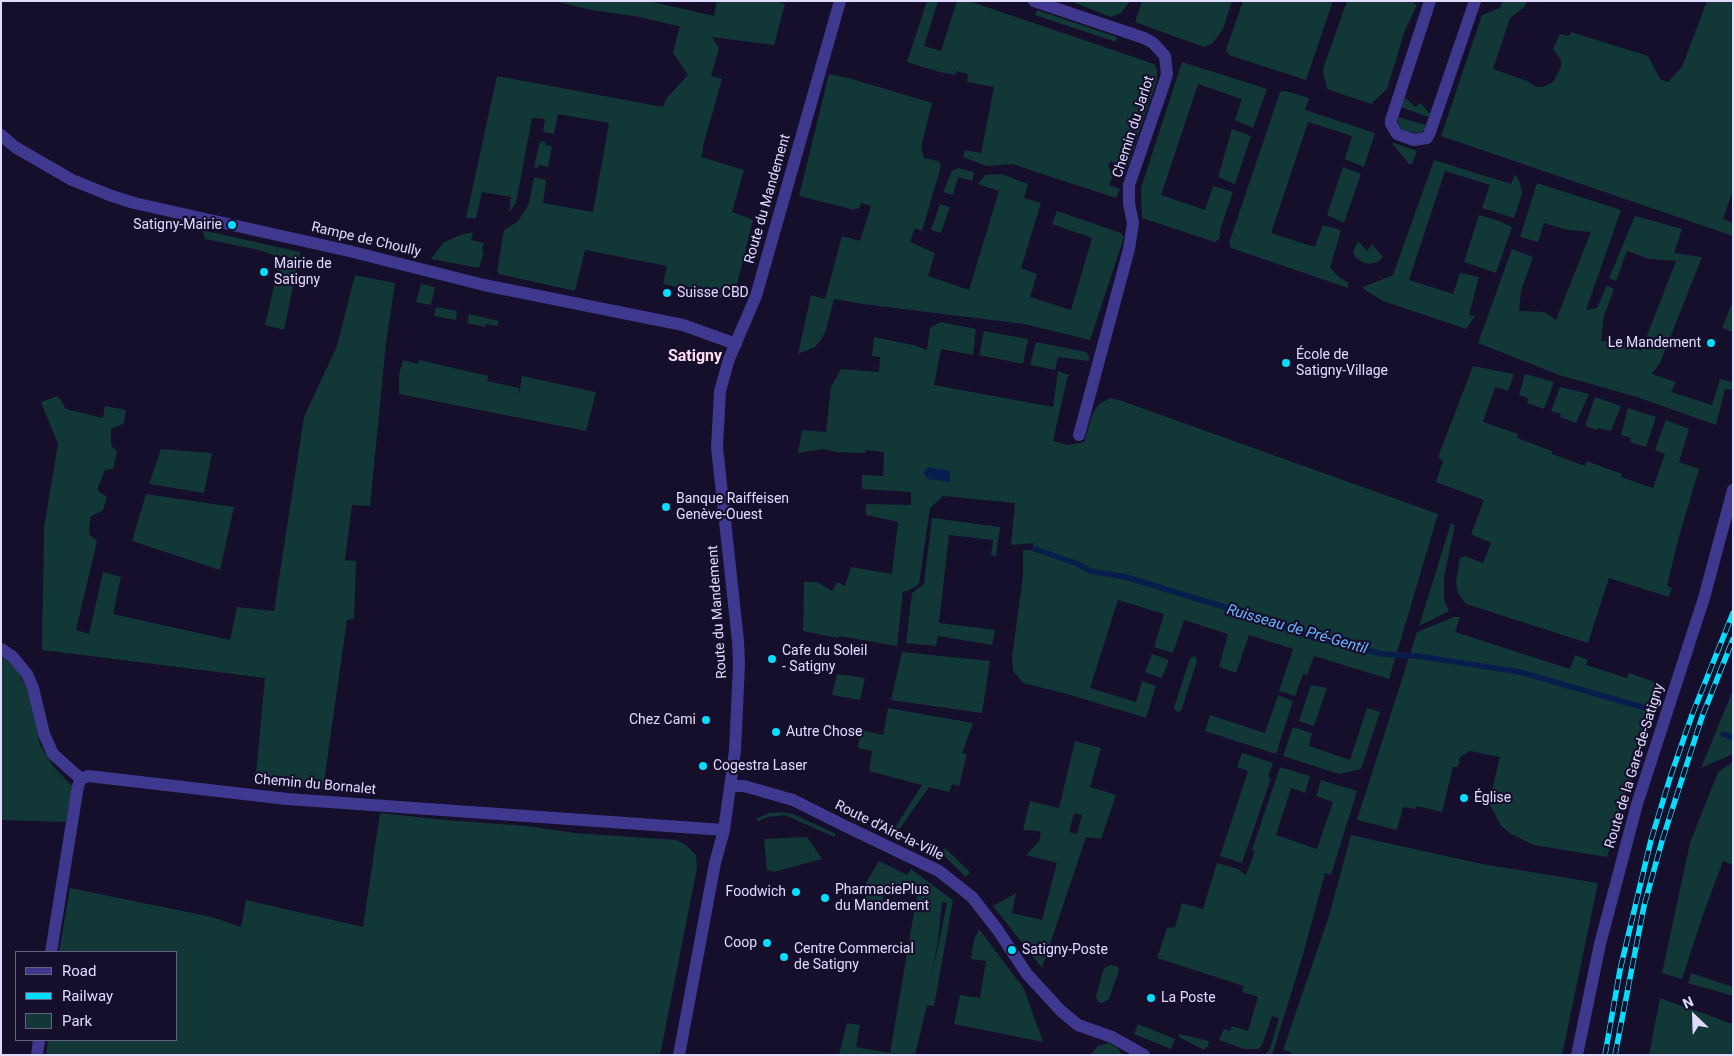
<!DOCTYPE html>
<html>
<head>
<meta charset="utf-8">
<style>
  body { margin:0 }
  #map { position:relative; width:1734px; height:1056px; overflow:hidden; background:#150f2c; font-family:Roboto,sans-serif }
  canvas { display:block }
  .frame { position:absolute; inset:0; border:2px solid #e0dbff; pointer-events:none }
  .legend { position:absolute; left:15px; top:951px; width:162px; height:90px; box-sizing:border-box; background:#150f2c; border:1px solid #666180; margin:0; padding:6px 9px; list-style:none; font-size:15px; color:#e0dbff }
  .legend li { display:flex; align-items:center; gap:10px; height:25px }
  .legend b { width:25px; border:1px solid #666180 }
  .north { position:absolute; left:1669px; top:991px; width:50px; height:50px; -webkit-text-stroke:4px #150f2c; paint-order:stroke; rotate:336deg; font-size:14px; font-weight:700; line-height:20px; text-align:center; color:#e0dbff }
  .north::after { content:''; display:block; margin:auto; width:18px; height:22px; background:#e0dbff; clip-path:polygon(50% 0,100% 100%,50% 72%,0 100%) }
</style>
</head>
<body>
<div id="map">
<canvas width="1734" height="1056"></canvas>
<div class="frame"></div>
<ul class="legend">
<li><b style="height:6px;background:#3e388e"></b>Road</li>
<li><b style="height:6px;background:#07ddff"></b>Railway</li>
<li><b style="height:14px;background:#123737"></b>Park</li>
</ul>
<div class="north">N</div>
</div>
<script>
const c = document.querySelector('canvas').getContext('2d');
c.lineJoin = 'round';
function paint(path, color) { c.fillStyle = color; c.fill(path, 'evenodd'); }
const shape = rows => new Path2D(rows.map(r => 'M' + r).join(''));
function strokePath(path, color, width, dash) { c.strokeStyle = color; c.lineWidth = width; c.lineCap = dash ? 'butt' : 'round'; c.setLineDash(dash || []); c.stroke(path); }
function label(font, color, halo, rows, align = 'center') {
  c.font = font + ' Roboto,sans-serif'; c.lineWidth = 4.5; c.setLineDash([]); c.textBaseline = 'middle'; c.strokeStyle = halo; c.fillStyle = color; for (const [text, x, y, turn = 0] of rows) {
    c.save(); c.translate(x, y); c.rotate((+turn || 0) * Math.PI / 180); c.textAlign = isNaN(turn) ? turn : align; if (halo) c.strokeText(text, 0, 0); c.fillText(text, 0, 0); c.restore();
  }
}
paint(shape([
  [554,1,649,1,714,16,717,1,775,1,785,4,774,45,712,37,719,48,711,76,722,79,703,146,703,152,701,157,744,170,732,212,753,220,733,300,663,284,667,266,585,250,575,291,499,274,497,271,504,230,517,222,525,211,529,203,534,177,546,180,543,203,593,212,609,123,558,114,554,134,543,132,545,119,532,118,516,203,509,213,511,197,482,192,476,218,466,218,497,76,663,107,666,99,688,75,673,53,679,28,682,27,640,17,592,10],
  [927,1,938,1,924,46,941,51,957,1,969,1,1154,64,1157,70,1157,80,1126,171,1116,169,1111,160,1108,166,1114,174,1109,185,1120,189,1116,198,1012,164,987,166,963,157,965,150,981,153,994,87,967,82,968,74,956,71,955,75,939,72,907,62],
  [1070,1,1130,1,1121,13,1111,17],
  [1142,1,1232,1,1223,29,1213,43,1204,47,1135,22],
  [1243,1,1333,1,1306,80,1229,55,1226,50],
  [1347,1,1415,1,1414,4,1417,5,1405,30,1387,89,1371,104,1327,89,1324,76,1323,69],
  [1502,1,1528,1,1523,8,1510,18,1493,69,1527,81,1536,87,1543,87,1553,82,1561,67,1561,60,1553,49,1560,34,1569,36,1571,32,1648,56,1660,79,1668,82,1682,67,1707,1,1733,1,1733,190,1723,219,1733,223,1733,236,1441,136,1482,15,1500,8],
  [1037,10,1117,37,1116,42,1035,15],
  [1182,62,1267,89,1253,128,1235,120,1242,99,1198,84,1161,195,1205,210,1213,186,1233,192,1220,230,1220,238,1215,242,1142,218,1141,188],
  [829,74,852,79,932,103,921,147,924,158,938,161,941,166,922,231,915,228,910,242,935,253,928,276,969,290,999,191,978,184,985,175,1001,174,1028,184,1024,198,1041,203,1021,268,1037,274,1030,297,1071,310,1092,238,1052,224,1057,211,1121,233,1124,237,1090,340,1024,324,863,304,834,299,826,330,821,340,815,347,798,354,811,295,825,299,842,236,860,241,871,206,861,203,859,209,855,208,855,210,799,196],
  [1286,91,1309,98,1305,110,1375,133,1364,167,1345,159,1352,136,1308,122,1271,233,1315,247,1323,225,1341,230,1330,268,1340,278,1348,282,1348,288,1231,248,1229,243,1279,95,1280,92],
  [1405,98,1408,100,1415,107,1420,103,1422,105,1430,114,1428,117,1401,107],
  [1398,117,1426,125,1425,129,1422,132,1416,133,1407,131,1401,128,1398,123],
  [1232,129,1251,136,1235,184,1218,177],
  [540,141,546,142,545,145,552,146,548,167,539,165,538,168,534,167],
  [1391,142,1417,151,1412,164,1409,164],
  [1434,160,1511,184,1515,174,1520,183,1522,194,1514,218,1482,208,1490,185,1445,171,1409,280,1453,294,1460,273,1479,277,1469,315,1475,316,1466,329,1383,301,1365,290,1363,287,1393,275],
  [1343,167,1361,174,1344,223,1327,215],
  [958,168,974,172,972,181,958,177,953,195,943,192,952,171],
  [1537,183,1621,210,1586,310,1597,308,1607,285,1614,289,1604,316,1601,341,1626,341,1641,351,1676,261,1650,259,1627,251,1616,281,1609,278,1635,216,1682,229,1674,253,1702,257,1660,363,1652,374,1676,382,1671,392,1712,405,1720,379,1731,382,1733,375,1733,390,1725,389,1716,425,1637,397,1559,375,1478,343,1512,249,1533,257,1521,291,1519,311,1544,312,1556,320,1591,232,1568,230,1544,223,1538,242,1520,237],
  [940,204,950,207,941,233,931,230],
  [1479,215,1499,221,1512,227,1496,273,1464,262],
  [202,230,300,252,299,259,276,256,259,250,205,239],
  [473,232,471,240,484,243,482,251,484,251,479,268,431,259,443,243,460,235],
  [1358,241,1367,251,1372,244,1383,257,1378,262,1369,264,1364,263,1356,258,1353,252],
  [279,265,297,267,284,330,265,325],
  [355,275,395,283,386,343,370,506,352,505,345,560,356,561,354,619,347,620,323,789,255,784,265,678,42,650,44,527,58,444,41,402,58,396,66,409,103,418,105,406,126,410,124,423,111,429,111,445,117,452,113,469,105,470,97,490,107,497,103,510,90,517,89,534,97,541,76,630,89,634,103,572,121,577,113,614,230,640,237,607,274,611,304,417,337,346],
  [421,284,435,287,431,305,416,302],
  [1733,301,1733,332,1722,328],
  [436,307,457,311,456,320,434,316],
  [469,314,499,321,497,326,486,324,485,327,467,323],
  [940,322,976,329,973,355,941,349,934,385,1053,407,1058,371,1069,375,1067,379,1053,441,1068,445,1084,442,1093,413,1098,405,1110,398,1119,400,1438,514,1389,679,1314,656,1307,675,1303,674,1295,696,1279,691,1293,649,1249,635,1236,673,1219,667,1228,634,1184,620,1173,653,1154,647,1164,614,1118,600,1090,688,1136,702,1142,681,1156,686,1146,718,1067,694,1023,683,1013,671,1012,657,1023,576,1023,550,1032,550,1034,543,1011,545,1015,503,943,496,930,508,919,584,908,591,903,591,897,646,839,636,838,638,803,631,804,582,817,582,832,591,837,582,845,586,851,567,892,574,898,522,866,515,866,504,911,505,911,492,862,489,862,475,883,476,884,452,866,450,865,453,836,452,824,449,798,453,802,430,826,432,831,387,841,369,879,372,880,357,872,356,874,337,913,345,927,350,930,328],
  [984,331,1028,339,1023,364,979,355],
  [1036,342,1086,352,1089,356,1089,361,1058,357,1055,370,1030,365],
  [403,360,418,364,419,360,488,376,487,381,519,388,519,396,522,376,596,392,586,431,399,394,399,375],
  [1473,366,1514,374,1508,391,1495,387,1483,422,1518,434,1517,438,1552,451,1552,454,1585,466,1587,461,1622,474,1621,477,1653,488,1665,454,1655,450,1666,420,1689,429,1679,462,1699,469,1678,540,1667,586,1672,588,1669,597,1609,578,1588,643,1466,604,1458,593,1456,582,1460,558,1465,556,1483,563,1491,543,1471,534,1484,500,1436,482,1443,461,1438,457],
  [1525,374,1554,382,1544,409,1527,403,1528,398,1519,395],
  [1560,387,1589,394,1576,423,1560,417,1561,414,1551,411],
  [1595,397,1621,406,1611,431,1598,428,1597,430,1585,426],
  [1628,408,1656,417,1646,447,1630,442,1631,438,1621,435],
  [161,449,212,453,204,493,149,484],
  [146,494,234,507,220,570,132,541],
  [932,518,1000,527,996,556,991,555,993,540,949,535,939,623,995,630,992,645,938,636,936,646,906,643,912,593,924,584],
  [1451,523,1455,525,1444,577,1444,600,1449,611,1419,626],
  [1454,617,1460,617,1455,632,1570,669,1575,655,1588,660,1586,665,1627,678,1629,673,1655,682,1658,692,1655,705,1649,716,1635,772,1607,857,1534,845,1511,834,1501,826,1489,803,1500,757,1470,751,1460,757,1458,767,1453,767,1442,812,1417,806,1415,809,1403,807,1397,830,1357,820,1417,632],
  [902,652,990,661,982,713,891,700],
  [1152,654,1169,660,1162,678,1145,672],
  [1195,656,1197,661,1181,711,1177,712,1174,708,1190,658],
  [1,657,8,660,18,672,28,691,40,745,53,766,73,787,66,822,1,820],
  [837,674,865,678,860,700,832,695],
  [1311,685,1327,688,1314,726,1299,721],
  [1733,690,1733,754,1701,768],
  [1278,695,1293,701,1276,754,1205,731,1210,715,1265,733],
  [888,708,973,723,962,753,967,754,959,786,952,784,949,792,929,787,896,834,893,831,922,785,869,771,872,751,858,748,861,730,883,735],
  [1367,708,1380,712,1361,769,1339,774,1283,756,1293,727,1312,733,1309,746,1350,760],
  [1075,741,1101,748,1090,787,1116,795,1101,839,1086,837,1042,968,993,906,1016,893,1012,913,1042,920,1057,863,1026,855,1039,841,1041,831,1023,830,1030,801,1059,808],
  [1074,813,1082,815,1077,834,1069,832],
  [1242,753,1273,763,1268,777,1271,778,1242,863,1220,856,1248,771,1237,767],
  [1733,762,1733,865,1723,861,1703,915,1682,979,1662,973,1690,843,1718,772],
  [1280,767,1310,776,1305,793,1291,788,1276,835,1317,849,1333,802,1316,796,1321,780,1357,791,1331,875,1325,873,1303,955,1272,1055,1265,1055,1270,1049,1279,1018,1272,1016,1262,1045,1258,1049,1244,1049,1219,1040,1224,1029,1230,1031,1232,1026,1248,1031,1258,997,1242,992,1244,986,1157,958,1167,928,1175,927,1182,903,1203,909,1217,863,1238,869,1246,875,1255,851,1252,850],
  [781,812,793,814,836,834,834,837,785,815,768,817,758,821,756,819,769,813],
  [380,813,445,820,526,826,575,833,676,840,686,845,696,855,697,868,660,1055,46,1055,48,1040,176,1040,176,952,59,952,70,888,212,917,241,927,246,900,363,927],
  [1351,835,1482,864,1598,883,1562,1055,1291,1055,1291,1052,1283,1050,1329,916],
  [807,837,822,859,774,872,767,870,764,839],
  [945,848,970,872,966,877,940,852],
  [879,861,907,875,911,869,953,900,934,1006,927,1005,915,1055,839,1055,847,1023,860,1025,856,1047,890,1053,917,895,885,888,881,910,868,908,864,886],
  [942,902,947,903,930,985,938,940],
  [979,929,1024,989,1043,1042,954,1024,960,995,980,998,986,961,971,959,974,940],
  [1110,965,1117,966,1119,970,1109,999,1102,1003,1098,1002,1096,996,1103,971,1106,967],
  [1691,973,1733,987,1733,996,1688,983],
  [1660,998,1733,1024,1733,1055,1649,1055],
  [1138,1024,1175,1039,1171,1049,1134,1034],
  [1179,1034,1209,1041,1208,1046,1204,1050,1179,1037],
  [1108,1043,1117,1047,1122,1055,1091,1054,1098,1046]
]), '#123737');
paint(shape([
  [929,467,950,471,950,482,928,479,923,473]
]), '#071e4d');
strokePath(shape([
  [1035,549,1078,564,1090,571,1126,577,1234,610,1311,637,1382,654,1417,656,1520,672,1652,710],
  [1723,734,1733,738]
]), '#071e4d', 5.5);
strokePath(shape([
  [1034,1,1144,38,1153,43,1165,56,1167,74,1164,84,1129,185,1129,204,1133,223,1129,249,1079,435],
  [1430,1,1391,120,1391,124,1397,134,1414,140,1427,138,1430,132,1475,1],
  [1,135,15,147,72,180,112,196,134,203,349,251,484,285,683,325,736,344],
  [1,649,12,656,27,674,33,688,44,734,53,754,81,779],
  [731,786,744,786,793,800,845,826,939,871,972,897,997,929,1027,974,1061,1011,1078,1025,1112,1037,1144,1055],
  [51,952,78,786,81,779,88,776,287,799,724,830],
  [37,1055,39,1040],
  [679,1055,715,863,724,830,735,751,739,664,738,641,717,447,720,391,729,359,756,296,840,1],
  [1577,1055,1600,944,1637,804,1704,598,1733,490]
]), '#3e388e', 12);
const rail = shape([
  [1605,1055,1620,970,1651,840,1670,778,1692,715,1733,613],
  [1615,1055,1644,906,1662,841,1702,717,1733,639]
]);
strokePath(rail, '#07ddff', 5.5);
strokePath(rail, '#150f2c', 4, [11]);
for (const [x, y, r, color] of [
  [232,225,5,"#07ddff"],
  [264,272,5,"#07ddff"],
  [667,293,5,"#07ddff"],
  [1711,343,5,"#07ddff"],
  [1286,363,5,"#07ddff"],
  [666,507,5,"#07ddff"],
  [772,659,5,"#07ddff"],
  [706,720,5,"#07ddff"],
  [776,732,5,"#07ddff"],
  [703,766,5,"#07ddff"],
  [1464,798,5,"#07ddff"],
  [796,892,5,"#07ddff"],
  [825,898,5,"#07ddff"],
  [767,943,5,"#07ddff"],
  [1012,950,5,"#07ddff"],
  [784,957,5,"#07ddff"],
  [1151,998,5,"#07ddff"]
]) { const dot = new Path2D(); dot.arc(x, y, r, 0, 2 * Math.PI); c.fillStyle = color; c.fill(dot); strokePath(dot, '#150f2c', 2); }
label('14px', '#e0dbff', '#150f2c', [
  ["Chemin du Jarlot",1134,127,-72],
  ["Route du Mandement",768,199,-74],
  ["Rampe de Choully",366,240,13],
  ["Route du Mandement",718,612,-94],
  ["Route de la Gare-de-Satigny",1635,766,-73],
  ["Chemin du Bornalet",315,785,5],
  ["Route d'Aire-la-Ville",889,831,26]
]);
label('14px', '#e0dbff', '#150f2c', [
  ["Satigny-Mairie",222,225,"right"],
  ["Mairie de",274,264],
  ["Satigny",274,280],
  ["Suisse CBD",677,293],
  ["Le Mandement",1701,343,"right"],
  ["École de",1296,355],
  ["Satigny-Village",1296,371],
  ["Banque Raiffeisen",676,499],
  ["Genève-Ouest",676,515],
  ["Cafe du Soleil",782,651],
  ["- Satigny",782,667],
  ["Chez Cami",696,720,"right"],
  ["Autre Chose",786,732],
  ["Cogestra Laser",713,766],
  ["Église",1474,798],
  ["PharmaciePlus",835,890],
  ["du Mandement",835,906],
  ["Foodwich",786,892,"right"],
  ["Coop",757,943,"right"],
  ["Centre Commercial",794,949],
  ["de Satigny",794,965],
  ["Satigny-Poste",1022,950],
  ["La Poste",1161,998]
], 'left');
label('italic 15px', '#69b4ff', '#150f2c', [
  ["Ruisseau de Pré-Gentil",1297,630,16]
]);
label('bold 16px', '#ffddf1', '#150f2c', [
  ["Satigny",695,357]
]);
</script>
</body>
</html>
